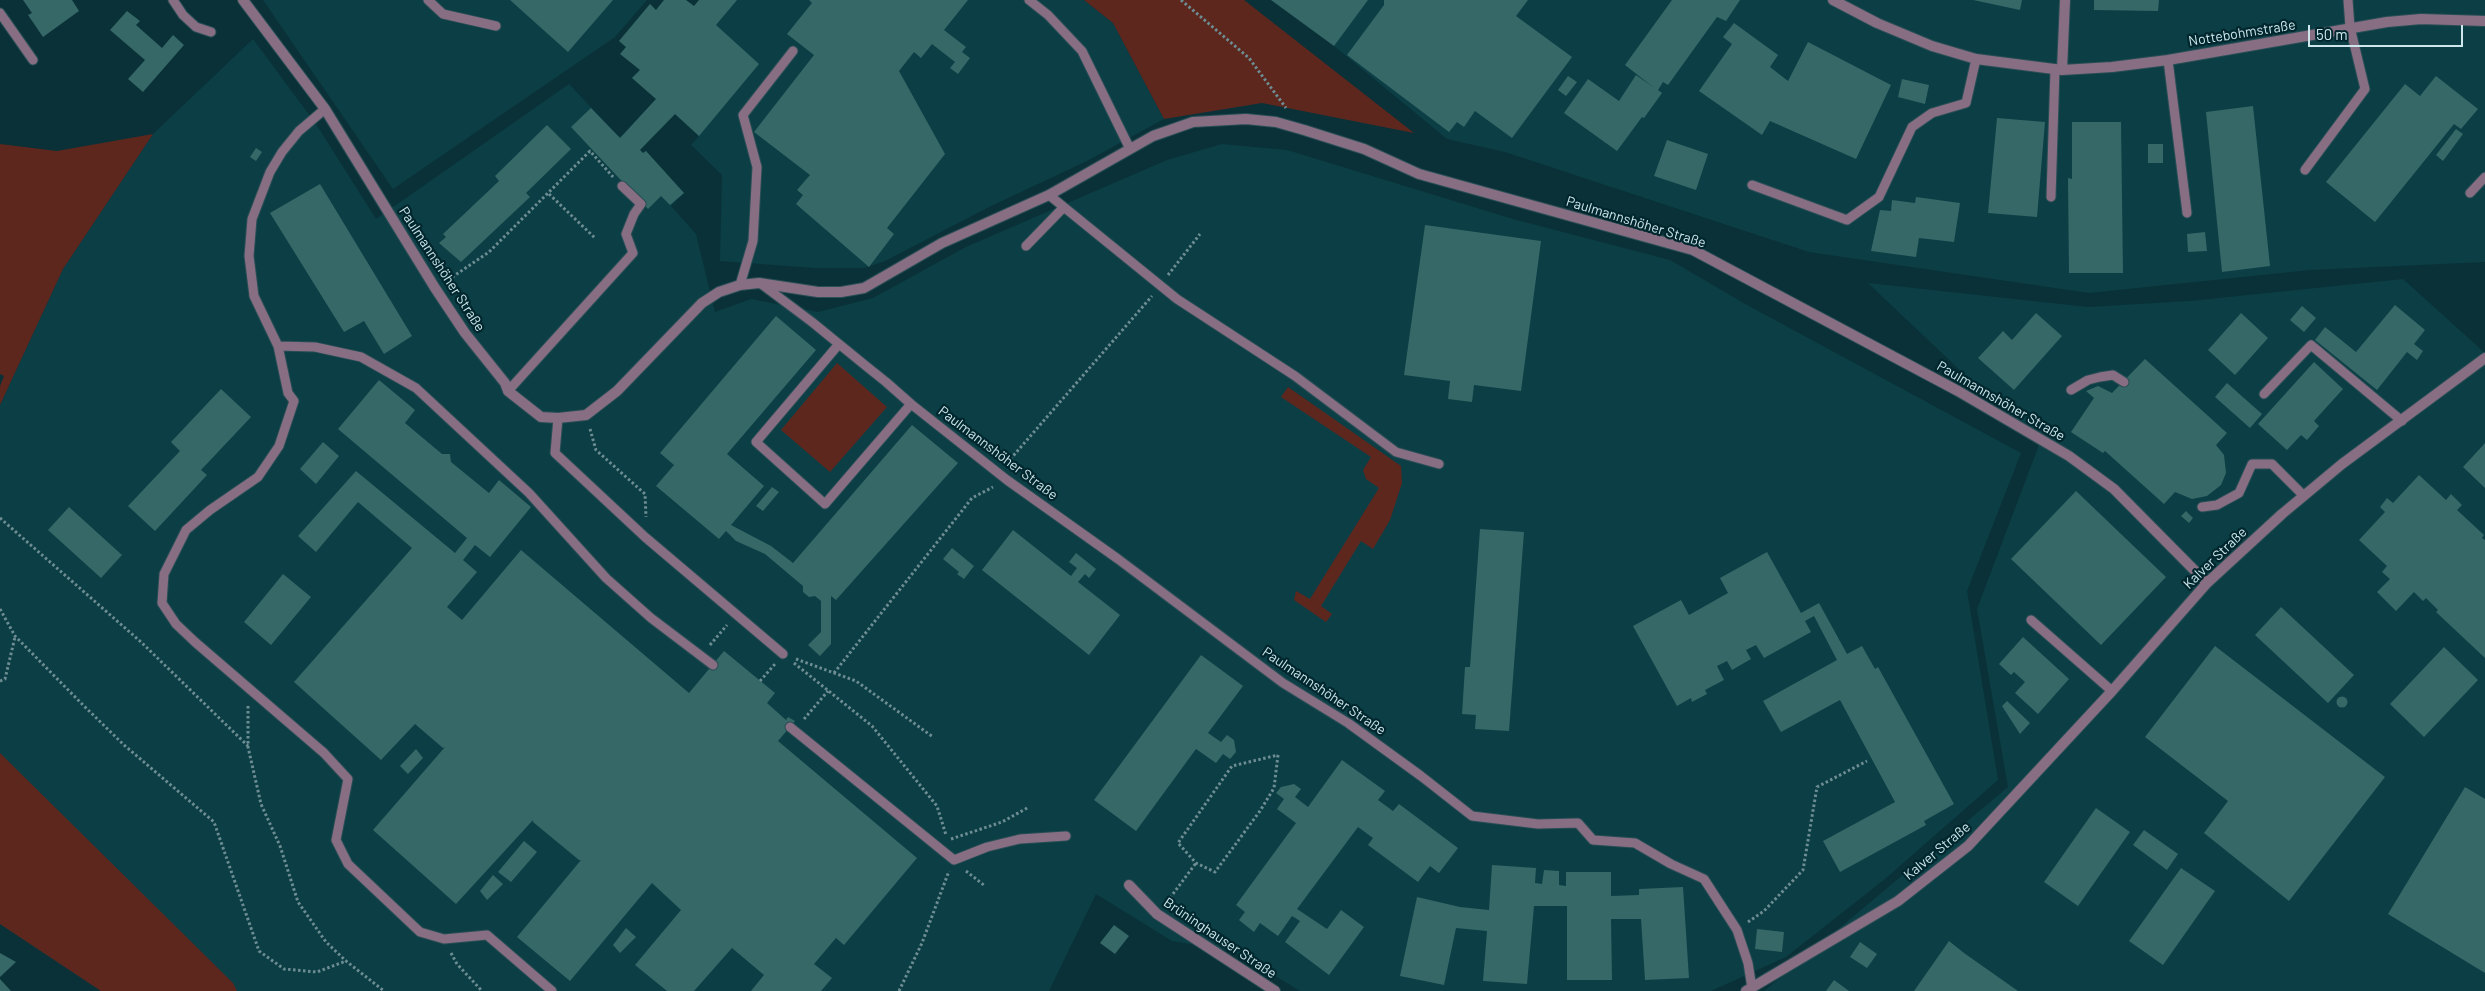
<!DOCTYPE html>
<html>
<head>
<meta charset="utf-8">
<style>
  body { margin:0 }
  #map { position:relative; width:2485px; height:991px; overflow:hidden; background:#0a3138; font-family:Barlow,sans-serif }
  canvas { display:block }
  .scale { position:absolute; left:2308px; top:25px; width:155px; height:22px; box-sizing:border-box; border:2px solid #cee7ec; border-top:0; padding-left:6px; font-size:15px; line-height:18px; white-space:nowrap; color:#cee7ec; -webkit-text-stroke:4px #00272e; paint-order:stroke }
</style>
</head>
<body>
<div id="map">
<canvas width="2485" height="991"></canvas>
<div class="scale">50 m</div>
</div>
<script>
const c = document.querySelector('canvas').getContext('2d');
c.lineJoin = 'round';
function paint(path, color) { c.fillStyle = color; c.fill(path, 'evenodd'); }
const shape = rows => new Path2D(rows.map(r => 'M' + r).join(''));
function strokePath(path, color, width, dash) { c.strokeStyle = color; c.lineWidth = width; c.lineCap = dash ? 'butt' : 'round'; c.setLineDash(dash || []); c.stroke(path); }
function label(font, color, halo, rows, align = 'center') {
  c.font = font + ' Barlow,sans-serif'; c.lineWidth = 4.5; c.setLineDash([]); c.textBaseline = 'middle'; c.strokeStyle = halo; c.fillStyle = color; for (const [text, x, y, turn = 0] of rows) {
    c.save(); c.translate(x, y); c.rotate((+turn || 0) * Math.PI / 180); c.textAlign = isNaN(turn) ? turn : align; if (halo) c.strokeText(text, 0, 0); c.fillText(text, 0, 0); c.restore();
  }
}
paint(shape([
  [263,0,647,0,615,37,393,189],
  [664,0,686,0,694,6,699,0,1084,0,1113,23,1164,119,1087,161,989,207,885,261,864,268,815,268,720,261,722,175,691,145,699,136,675,114,657,133,640,116,656,99,632,78,640,70,626,47,619,41,650,4,656,10],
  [1273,0,2485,0,2485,262,2310,270,2089,293,1809,252,1505,152,1447,139,1339,50],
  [253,39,316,124,376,219,569,84,619,137,625,134,643,153,646,151,684,193,671,206,696,234,715,312,751,299,818,312,873,298,966,247,1167,160,1222,144,1287,150,1513,219,1670,260,1747,305,2021,453,1967,591,1998,780,1885,879,1786,957,1711,991,1300,991,1234,951,1172,941,1096,894,1049,991,101,991,0,924,0,405,63,269,153,134],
  [2403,279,2485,353,2485,991,1764,991,2008,787,1977,609,2039,445,1868,283,2088,307,2190,301]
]), '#0c3e46');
paint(shape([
  [1084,0,1244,0,1414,133,1262,103,1164,119,1113,23],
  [153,134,63,269,0,405,0,386,4,376,0,374,0,144,57,151],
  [837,363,887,407,830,472,781,430],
  [1288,387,1401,466,1402,483,1390,520,1373,549,1361,541,1321,606,1332,614,1326,622,1294,600,1296,591,1310,599,1379,488,1366,479,1363,470,1371,457,1281,397],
  [0,753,233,983,237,991,101,991,0,924]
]), '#5d271e');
paint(shape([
  [23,0,72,0,79,11,43,37,28,15,32,13],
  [510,0,613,0,568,52],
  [664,0,686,0,694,6,699,0,737,0,716,25,759,64,699,136,675,114,640,150,643,153,646,151,684,193,670,205,661,196,648,209,571,127,591,108,620,138,656,99,632,78,640,70,620,54,626,47,619,41,650,4,656,10],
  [809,0,968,0,944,30,966,47,962,52,970,58,958,74,950,68,955,62,932,44,921,58,914,52,899,71,945,154,887,228,894,234,869,267,796,204,803,195,797,190,810,175,754,132,814,55,787,34,812,3],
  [1271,0,1368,0,1334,46],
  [1384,0,1528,0,1516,16,1572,57,1512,138,1475,111,1464,127,1457,122,1449,132,1347,55,1384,5],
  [1672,0,1740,0,1726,21,1717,17,1668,85,1663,82,1658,90,1662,93,1644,118,1642,117,1617,151,1564,113,1588,79,1619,101,1636,75,1653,87,1625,65],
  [1973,0,2022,0,2020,10],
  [2094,0,2159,0,2158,11,2094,10],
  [127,11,140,21,136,25,162,48,173,35,184,45,143,92,128,79,145,60,110,30],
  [1734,23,1778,55,1770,67,1788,81,1808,42,1891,85,1856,159,1770,121,1762,135,1699,91,1732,44,1723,37],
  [1568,76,1577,82,1566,96,1558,90],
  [2436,76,2478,109,2461,129,2454,124,2375,222,2326,182,2405,84,2420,96],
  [1902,79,1929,85,1925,104,1898,97],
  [2253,106,2270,266,2222,272,2206,112],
  [1997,118,2045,122,2037,217,1988,213],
  [2072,122,2121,122,2123,273,2069,273,2068,178,2072,179],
  [547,125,571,149,526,193,530,197,461,262,439,243,446,237,443,234,499,181,495,176],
  [2456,129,2463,134,2443,161,2436,155],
  [1667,140,1708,154,1696,190,1654,176],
  [2148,144,2163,144,2163,163,2148,163],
  [256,148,262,152,256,161,250,157],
  [320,184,412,336,384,354,364,321,344,332,270,213],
  [1916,197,1960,203,1954,242,1919,238,1916,257,1871,251,1880,210,1891,211,1892,200,1915,203],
  [1425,225,1541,241,1521,391,1474,385,1472,402,1448,399,1450,381,1404,375],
  [2205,232,2207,251,2188,252,2187,234],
  [2395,305,2425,330,2414,344,2423,351,2417,360,2407,352,2377,390,2315,340,2325,327,2356,352],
  [2302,306,2316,318,2304,332,2290,320],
  [2036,313,2062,336,2014,390,1978,358,2003,331,2012,340],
  [2241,313,2268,338,2235,375,2208,350],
  [776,316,816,350,727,454,764,486,731,525,771,546,793,563,912,425,958,463,836,600,831,596,831,644,820,656,808,645,821,632,821,601,815,596,809,597,803,592,803,586,765,554,736,541,726,531,719,539,656,486,674,465,660,453],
  [2145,359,2227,433,2216,445,2224,455,2226,473,2221,485,2207,496,2192,499,2175,492,2164,504,2105,451,2103,453,2071,432,2094,398,2086,391,2098,386,2112,393],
  [2314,362,2343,389,2314,421,2319,426,2307,440,2301,435,2287,450,2258,424],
  [379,380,415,410,405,423,442,454,450,454,451,462,489,493,499,480,531,507,490,557,475,545,463,560,477,572,447,607,462,620,521,550,689,693,724,651,775,693,767,703,786,720,788,717,795,721,778,741,917,858,844,945,836,938,814,964,832,978,821,991,751,991,764,975,732,948,694,991,667,991,635,965,681,910,652,883,570,981,517,937,581,860,579,860,533,822,533,820,456,904,373,830,445,747,443,748,415,724,381,760,294,682,412,548,358,502,316,552,298,536,356,471,455,553,467,538,338,429],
  [2227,383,2262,414,2250,428,2215,397],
  [221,389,251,417,201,470,207,475,155,531,128,506,180,451,171,442],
  [323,442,339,456,316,484,300,469],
  [2485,443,2485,488,2463,467],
  [2419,475,2446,500,2451,494,2462,505,2457,510,2484,535,2482,538,2485,540,2485,658,2436,612,2438,610,2426,598,2423,601,2414,592,2396,611,2377,592,2390,579,2382,572,2387,566,2359,540,2385,512,2380,507,2387,498,2393,503],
  [772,487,779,492,763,511,756,506],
  [2076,491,2166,577,2101,645,2011,559],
  [69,507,122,555,101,578,48,530],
  [2186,511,2193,518,2189,523,2181,516],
  [1480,529,1524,532,1509,731,1475,729,1476,715,1462,714,1465,667,1470,667],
  [1013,530,1071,576,1077,568,1069,562,1076,553,1096,569,1089,578,1085,574,1078,582,1120,615,1089,655,982,570],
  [952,548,974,566,964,579,957,574,959,572,943,559],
  [1767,552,1801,613,1819,603,1847,654,1862,646,1875,669,1878,667,1954,804,1924,821,1926,825,1840,872,1823,841,1895,802,1840,700,1781,732,1763,701,1837,660,1814,616,1805,621,1811,632,1764,658,1756,645,1746,650,1751,659,1732,670,1727,661,1717,666,1724,680,1705,690,1707,694,1692,702,1691,698,1677,706,1633,626,1681,600,1689,615,1728,593,1720,578],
  [283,574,311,597,271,645,244,622],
  [2281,607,2354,675,2328,703,2255,635],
  [2023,637,2069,679,2038,714,2015,693,2025,682,2014,672,2011,675,1999,664],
  [2215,646,2385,777,2289,901,2204,833,2228,801,2145,737],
  [2444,647,2478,680,2424,737,2390,704],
  [1201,655,1243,686,1208,733,1221,742,1227,735,1234,740,1236,752,1230,759,1223,754,1216,763,1196,749,1136,831,1094,800],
  '2336.5 702a5.5 5.5 0 1 1 11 0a5.5 5.5 0 1 1-11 0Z',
  [2007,701,2030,723,2020,734,2002,706],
  [416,749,423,758,408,774,400,766],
  [1342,760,1385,791,1378,800,1393,811,1399,804,1458,848,1439,873,1430,866,1418,882,1368,845,1373,838,1358,827,1297,909,1327,929,1341,910,1364,927,1329,975,1285,942,1300,921,1292,916,1278,936,1260,923,1254,932,1239,920,1245,912,1236,905,1296,823,1277,809,1284,799,1276,793,1281,787,1294,784,1301,789,1295,797,1308,807],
  [2465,787,2485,799,2485,973,2388,914],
  [2096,808,2130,832,2078,906,2044,882],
  [2144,830,2178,854,2167,870,2133,845],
  [524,841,537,852,511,882,498,872],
  [1492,865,1536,868,1535,883,1542,884,1544,870,1559,871,1559,885,1566,886,1566,872,1611,872,1611,896,1639,895,1639,889,1683,887,1689,978,1645,980,1641,919,1611,919,1612,980,1567,980,1567,906,1534,906,1527,984,1483,981,1487,931,1456,928,1444,985,1400,976,1417,897,1460,907,1489,910],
  [2181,868,2215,891,2163,965,2129,941],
  [493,875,503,884,487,900,480,891],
  [1114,925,1129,936,1115,954,1100,943],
  [626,928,636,937,620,953,613,945],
  [1757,929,1784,932,1782,952,1755,949],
  [1949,941,1964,953,2018,991,1914,991],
  [1860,942,1877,954,1867,968,1850,957],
  [0,953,16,962,0,977],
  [0,979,11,991,0,991],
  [1834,980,1849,991,1826,991]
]), '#356866');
const lane = shape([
  [173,0,183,15,196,27,211,32],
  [428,0,443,14,496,26],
  [1029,0,1048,15,1082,51,1130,149],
  [0,13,33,60],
  [2168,60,2187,213],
  [325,109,299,131,282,152,270,172,252,219,249,256,254,296,278,346,288,393,294,401,279,446,258,477,210,510,186,530,164,574,162,603,176,624,195,642,324,753,348,779,336,840,348,864,420,932,444,939,487,935,552,991],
  [2305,170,2365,89,2350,27,2348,0],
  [1752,185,1847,220,1879,197,1912,127,1932,113,1966,103,1976,59],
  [2470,193,2485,177],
  [1049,195,1177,299,1295,376,1396,452,1439,464],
  [2051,197,2055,69],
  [1026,246,1063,208],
  [760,283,812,322,866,366,886,382,911,404,825,504,756,442,839,344],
  [740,285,753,241,757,167,743,115,793,51],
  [278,346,315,347,361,357,416,388,529,493,606,578,651,618,713,665],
  [2071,390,2088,380,2100,377,2113,375,2124,382],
  [508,391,633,253,626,234,634,214,641,204,622,186],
  [2264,394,2311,345,2402,421],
  [911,404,1007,480,1118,559,1283,683,1348,723,1421,776,1472,816,1538,824,1578,823,1593,840,1635,843,1671,864,1704,879,1737,930,1748,963,1752,988],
  [558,418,555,453,645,537,783,654],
  [2202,507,2217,505,2239,493,2252,464,2272,464,2304,496],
  [2031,620,2112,691],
  [790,727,954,860,987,847,1020,839,1066,836]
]);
const street = shape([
  [243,0,325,109,435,288,465,333,505,383,508,391,541,417,558,418,586,415,617,391,702,303,719,292,740,285,759,283,818,292,841,292,864,288,942,243,1049,195,1153,136,1193,122,1246,119,1276,122,1304,130,1364,149,1419,174,1693,250,1958,391,2069,456,2114,489,2207,583],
  [1833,0,1877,23,1932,46,1976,59,2062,70,2112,67,2168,60,2387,22,2421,19,2485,21],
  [2062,70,2065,0],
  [1129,885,1157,914,1275,991],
  [1746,991,1898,901,1968,846,2112,691,2207,583,2282,514,2342,464,2485,358]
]);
strokePath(lane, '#294e55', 11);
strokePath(street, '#294e55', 12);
strokePath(shape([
  [1181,0,1249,58,1286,108],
  [549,194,595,238],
  [1168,275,1200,234],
  [448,280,489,252,590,151,613,177],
  [590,429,596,450,645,494,646,517],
  [1007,463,1152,296],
  [0,518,141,642,248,746],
  [0,609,15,636,83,705,124,745,214,822,259,951,284,969,317,972,346,961],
  [710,645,727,625],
  [796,659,856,681,933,737],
  [794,663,872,726,937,806,946,835],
  [834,673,972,498,993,487],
  [0,681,5,679,15,637],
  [760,681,775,664],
  [248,706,248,747,261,804,280,846,298,902,326,942,346,961,384,991],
  [804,719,828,691],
  [1278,755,1274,788,1260,811,1215,872,1196,863,1178,843,1232,766,1278,755],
  [951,839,1002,822,1029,807],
  [966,871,985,886],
  [1167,902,1196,863],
  [1748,922,1764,911,1803,870,1817,787,1867,761],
  [451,953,457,964,482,991],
  [899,991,922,943,949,871]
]), '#6d8d93', 3, [2.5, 2.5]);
strokePath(lane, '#876e83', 9);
strokePath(street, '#876e83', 10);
label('14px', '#cee7ec', '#00272e', [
  ["Nottebohmstraße",2242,33,-9],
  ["Paulmannshöher Straße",1636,222,17],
  ["Paulmannshöher Straße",442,269,57],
  ["Paulmannshöher Straße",2001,401,30],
  ["Paulmannshöher Straße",998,453,37],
  ["Kalver Straße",2215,558,-44],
  ["Paulmannshöher Straße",1324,691,34],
  ["Kalver Straße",1937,851,-40],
  ["Brüninghauser Straße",1220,938,34]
]);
</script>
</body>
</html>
